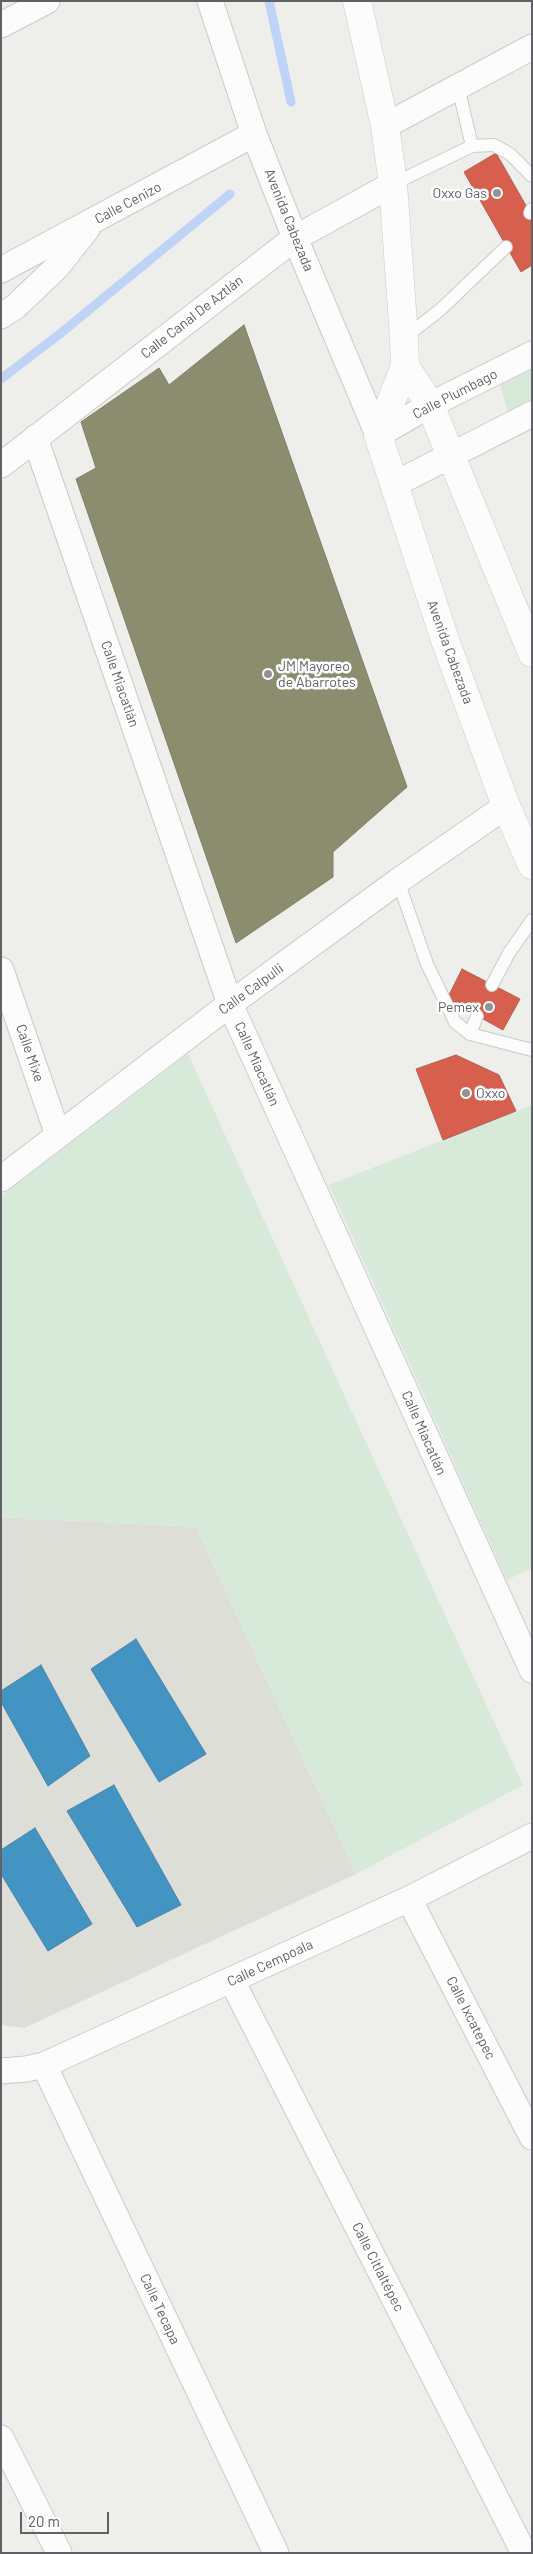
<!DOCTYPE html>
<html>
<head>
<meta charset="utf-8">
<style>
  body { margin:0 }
  #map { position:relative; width:533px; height:2554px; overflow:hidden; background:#eeeeea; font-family:Barlow,sans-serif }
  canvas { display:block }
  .frame { position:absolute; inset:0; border:2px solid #5f6167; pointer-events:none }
  .scale { position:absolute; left:20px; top:2512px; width:89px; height:22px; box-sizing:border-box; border:2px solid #5f6167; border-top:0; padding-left:6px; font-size:15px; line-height:18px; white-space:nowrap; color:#5f6167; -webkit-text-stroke:4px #fff; paint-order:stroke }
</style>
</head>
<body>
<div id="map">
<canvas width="533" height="2554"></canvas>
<div class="frame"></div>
<div class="scale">20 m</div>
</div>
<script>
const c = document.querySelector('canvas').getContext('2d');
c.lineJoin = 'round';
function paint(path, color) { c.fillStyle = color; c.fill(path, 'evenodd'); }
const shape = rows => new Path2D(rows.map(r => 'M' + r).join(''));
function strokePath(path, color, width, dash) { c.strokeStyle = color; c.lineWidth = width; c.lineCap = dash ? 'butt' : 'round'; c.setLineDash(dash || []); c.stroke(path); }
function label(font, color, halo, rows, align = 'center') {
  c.font = font + ' Barlow,sans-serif'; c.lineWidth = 5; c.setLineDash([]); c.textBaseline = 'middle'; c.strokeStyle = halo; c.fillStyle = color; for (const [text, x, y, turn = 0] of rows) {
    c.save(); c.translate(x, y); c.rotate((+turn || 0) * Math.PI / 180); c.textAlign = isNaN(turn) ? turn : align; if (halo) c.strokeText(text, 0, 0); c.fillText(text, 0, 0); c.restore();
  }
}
paint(shape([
  [1,1517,196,1527,356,1874,24,2028,1,2025]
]), '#deded8');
paint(shape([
  [532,368,532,401,508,413,500,385],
  [188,1054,523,1785,356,1874,196,1527,1,1517,1,1196],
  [532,1105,532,1568,507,1580,329,1185]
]), '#d7eada');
const shops = shape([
  [496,153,532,216,532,265,521,272,464,172,496,153],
  [462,969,520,999,503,1030,447,999,462,969],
  [456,1055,499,1075,516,1111,443,1140,416,1069,456,1055]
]);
paint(shops, '#d6604d');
strokePath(shops, '#b26055', 1);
const schools = shape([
  [136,1639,206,1754,159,1782,91,1669,136,1639],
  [41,1665,90,1756,48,1786,1,1702,1,1691,41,1665],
  [114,1785,181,1905,137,1927,67,1811,114,1785],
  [35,1828,92,1924,48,1951,1,1874,1,1850,35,1828]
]);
paint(schools, '#4393c3');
strokePath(schools, '#4b84a7', 1);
const industry = shape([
  [244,325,407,787,333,852,333,877,236,943,76,479,96,468,81,422,159,368,169,385,244,325]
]);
paint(industry, '#8c8c6e');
strokePath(industry, '#7e7f6c', 1);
strokePath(shape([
  [269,1,291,102],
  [1,379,61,333,230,194]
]), '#bfd3f7', 9);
const lane = shape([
  [458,87,472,146],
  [393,184,472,146,494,145,510,154,532,176],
  [530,213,532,209],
  [404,338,440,310,506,247],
  [398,881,427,964,455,1022,470,1034,532,1050],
  [492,985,509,953,532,920],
  [470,1034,477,1016]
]);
const street = shape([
  [210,1,254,134,295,238,378,435,430,405,532,354],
  [1,25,47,1],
  [385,126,532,47],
  [1,270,254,134],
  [1,316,15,307,57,267,87,229],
  [35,438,230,1004,532,1670],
  [1,465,295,238,393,184],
  [393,485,532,414],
  [1,970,58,1135],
  [1,1179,230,1004,398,881,506,806],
  [409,1899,532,2137],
  [232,1981,524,2553],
  [44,2065,276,2553],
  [1,2071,26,2069,44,2065,409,1899,532,1836],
  [1,2438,59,2553]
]);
const secondary = shape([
  [357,1,385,126,393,184,404,338,405,366,378,435,445,640,506,806,532,865],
  [405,366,430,405,532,653]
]);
strokePath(lane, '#cacaca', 14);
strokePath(street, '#cacaca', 27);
strokePath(secondary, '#cbcbcc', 29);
strokePath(lane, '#fcfcfc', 12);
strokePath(street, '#fcfcfc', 25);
strokePath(secondary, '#fcfcfc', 28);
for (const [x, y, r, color] of [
  [497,193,5,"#919295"],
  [268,674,5,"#919295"],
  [489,1007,5,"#919295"],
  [466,1093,5,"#919295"]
]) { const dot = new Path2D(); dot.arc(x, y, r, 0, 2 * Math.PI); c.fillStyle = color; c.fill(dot); strokePath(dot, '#fff', 2); }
label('14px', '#5f6167', '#fff', [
  ["Oxxo Gas",487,193],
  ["JM Mayoreo",278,666,"left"],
  ["de Abarrotes",278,682,"left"],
  ["Pemex",479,1007],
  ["Oxxo",476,1093,"left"]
], 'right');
label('14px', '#5f6167', '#fff', [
  ["Calle Cenizo",128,203,-28],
  ["Avenida Cabezada",289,220,68],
  ["Calle Canal De Aztlán",192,317,-38],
  ["Calle Plumbago",455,394,-27],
  ["Avenida Cabezada",450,652,70],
  ["Calle Miacatlán",120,684,71],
  ["Calle Calpulli",251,989,-36],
  ["Calle Mixe",30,1053,71],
  ["Calle Miacatlán",257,1064,66],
  ["Calle Miacatlán",424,1433,66],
  ["Calle Cempoala",270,1963,-25],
  ["Calle Ixcatepec",471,2018,63],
  ["Calle Citlaltépec",378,2267,63],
  ["Calle Tecapa",160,2309,65]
]);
</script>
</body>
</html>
